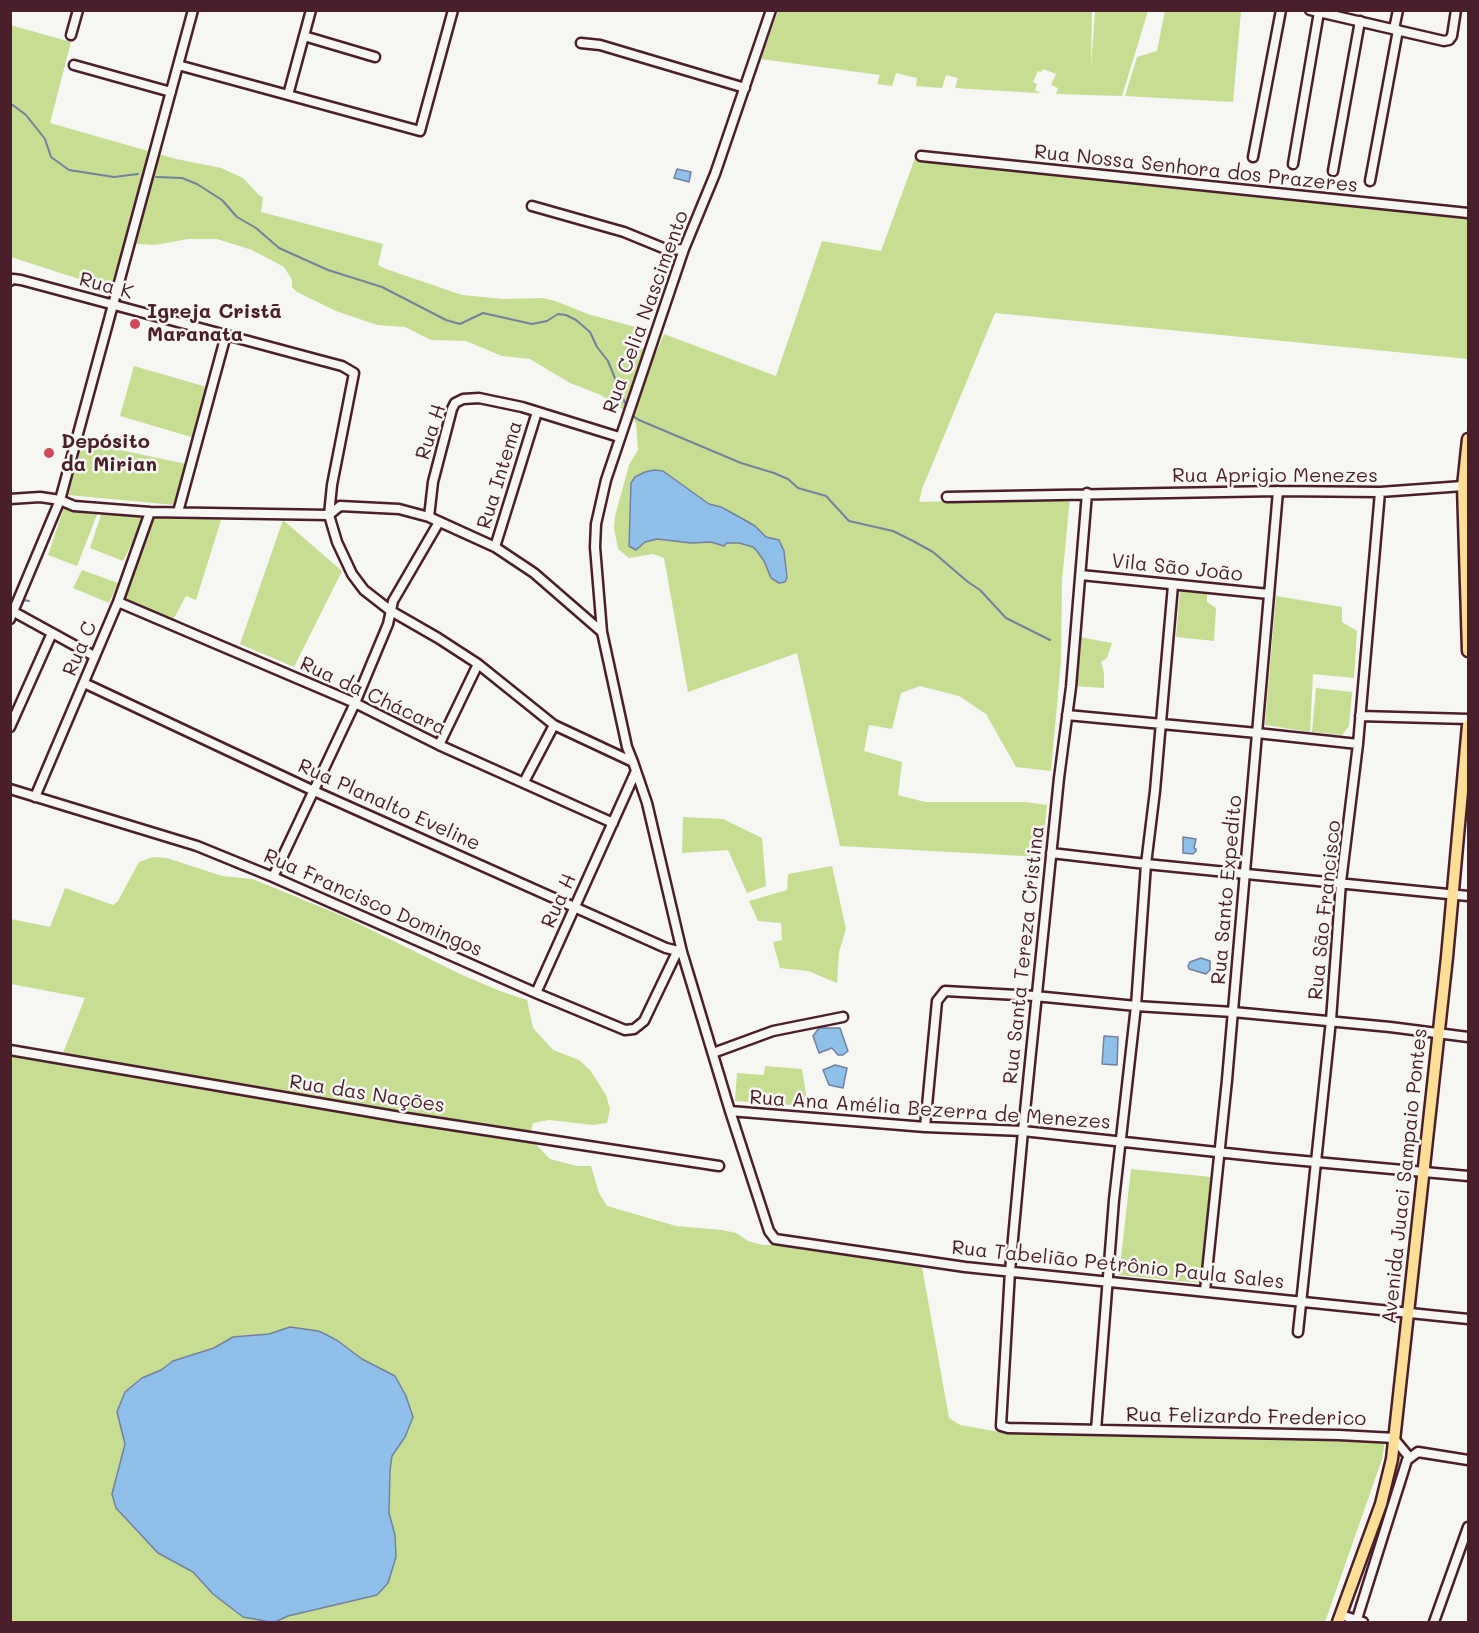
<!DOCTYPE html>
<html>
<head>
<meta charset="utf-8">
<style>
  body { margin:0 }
  #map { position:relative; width:1479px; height:1633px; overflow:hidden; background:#f6f6f2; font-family:Mali,sans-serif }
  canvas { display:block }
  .frame { position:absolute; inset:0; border:12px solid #4a1f2b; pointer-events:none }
</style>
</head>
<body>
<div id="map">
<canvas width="1479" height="1633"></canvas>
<div class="frame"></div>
</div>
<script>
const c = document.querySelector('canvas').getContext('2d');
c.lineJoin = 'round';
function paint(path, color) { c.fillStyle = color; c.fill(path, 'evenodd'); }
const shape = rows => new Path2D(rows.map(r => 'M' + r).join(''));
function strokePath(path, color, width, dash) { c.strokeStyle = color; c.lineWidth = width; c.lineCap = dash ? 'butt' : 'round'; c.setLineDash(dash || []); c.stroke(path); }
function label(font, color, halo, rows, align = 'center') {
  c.font = font + ' Mali,sans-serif'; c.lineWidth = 5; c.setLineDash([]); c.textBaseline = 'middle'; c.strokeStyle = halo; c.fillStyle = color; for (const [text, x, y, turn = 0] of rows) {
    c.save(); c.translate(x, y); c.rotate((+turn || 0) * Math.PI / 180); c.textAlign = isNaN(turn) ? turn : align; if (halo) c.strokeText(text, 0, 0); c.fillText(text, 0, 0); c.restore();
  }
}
paint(shape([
  [1092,11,1091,68,1095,11,1148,11,1122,96,1056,94,1058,88,1051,85,1056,74,1043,69,1041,72,1038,71,1033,82,1037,84,1035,90,1041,93,1037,93,955,88,958,78,946,75,942,88,916,86,917,78,896,73,892,86,877,84,880,75,761,59,778,11],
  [1165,11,1241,11,1233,102,1125,96,1137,57,1157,51],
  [10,25,71,42,50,123,176,159,221,168,243,178,259,195,263,197,261,212,383,244,378,265,386,269,462,295,503,299,543,298,555,301,588,314,635,327,637,344,644,349,656,353,664,334,776,376,822,241,881,251,915,158,1468,215,1468,359,995,313,922,489,919,502,1070,498,1062,580,1061,660,1051,771,1016,767,986,714,959,696,920,686,901,693,892,729,869,725,864,751,902,762,898,795,925,802,1026,802,1047,805,1042,857,840,846,797,653,688,692,664,558,653,554,629,558,618,549,614,528,615,516,629,465,638,450,636,423,630,414,601,395,570,383,530,359,502,356,466,341,431,340,405,327,377,325,336,311,297,292,292,287,292,280,284,267,252,250,217,239,188,239,155,245,124,243,110,289,11,257],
  [663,471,709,504,721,507,755,526,766,537,779,540,784,551,787,578,779,583,771,578,764,561,757,551,753,547,739,543,727,543,724,545,711,542,691,543,657,539,645,542,636,549,628,540,631,526,631,496],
  [134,366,210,388,198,439,120,416],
  [83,442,186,464,175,505,68,495],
  [64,508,98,512,77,566,48,555],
  [102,512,147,514,123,561,90,548],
  [152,515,222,517,196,600,186,596,173,620,121,600],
  [283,520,342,571,294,667,240,644],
  [82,570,118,583,109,603,73,588],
  [1180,591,1207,593,1207,602,1216,608,1214,641,1176,637],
  [1276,596,1342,607,1342,622,1357,631,1354,678,1313,674,1310,732,1265,725],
  [1079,637,1112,643,1107,658,1101,662,1104,673,1104,688,1073,686],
  [1316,688,1352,692,1349,726,1342,735,1312,732],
  [683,817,723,819,762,838,766,886,747,893,728,850,682,853],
  [153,857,167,858,222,876,252,879,265,884,345,917,460,974,500,991,527,1000,533,1028,553,1050,579,1060,590,1070,606,1095,610,1109,607,1123,593,1125,549,1120,533,1123,529,1137,550,1159,577,1166,591,1166,599,1193,607,1206,676,1226,722,1230,736,1233,748,1241,762,1245,777,1245,922,1267,949,1418,960,1425,1005,1433,1095,1436,1385,1441,1382,1459,1325,1622,275,1622,288,1616,395,1535,389,1513,390,1470,392,1456,405,1437,395,1376,355,1355,290,1327,269,1334,233,1337,214,1348,173,1361,161,1370,142,1378,125,1392,117,1412,125,1444,120,1465,158,1553,193,1572,213,1594,243,1617,270,1622,11,1622,10,1055,59,1063,85,998,11,984,11,919,50,927,65,888,113,905,118,901,139,862],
  [832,866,846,929,839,952,837,983,808,971,780,968,773,942,782,940,781,923,758,921,749,901,787,890,788,874],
  [765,1066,802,1069,808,1106,735,1101,737,1073,764,1075],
  [1131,1169,1211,1177,1200,1283,1119,1275]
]), '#c6dd92');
const water = shape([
  [677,169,691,172,689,182,674,178,677,169],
  [654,470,663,471,709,504,721,507,743,519,755,526,766,537,779,540,784,551,787,578,785,582,779,583,771,578,764,561,757,551,753,547,739,543,727,543,724,546,711,542,691,543,657,539,645,542,636,550,629,546,631,483,635,477,645,472,654,470],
  [1183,837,1196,839,1194,848,1196,849,1196,851,1193,854,1183,853,1183,837],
  [1201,958,1210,961,1210,970,1206,974,1189,969,1188,966,1190,962,1201,958],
  [819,1028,840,1028,848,1051,843,1055,838,1055,832,1048,819,1053,813,1036,819,1028],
  [1104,1036,1118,1037,1117,1065,1102,1064,1104,1036],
  [835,1065,847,1068,843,1088,829,1085,823,1070,835,1065],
  [290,1327,318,1331,325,1334,338,1341,362,1359,395,1376,406,1396,413,1417,405,1437,392,1456,390,1470,389,1513,395,1535,396,1557,388,1583,377,1595,288,1616,275,1622,270,1622,243,1617,213,1594,193,1572,158,1553,116,1508,112,1494,125,1444,117,1412,125,1392,142,1378,161,1370,173,1361,214,1348,233,1337,269,1334,290,1327]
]);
paint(water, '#8ec0ea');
strokePath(water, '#73809e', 1.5);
strokePath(shape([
  [10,103,26,115,45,139,51,157,69,170,114,177,138,174],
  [156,177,182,178,197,184,222,200,237,217,256,228,279,248,328,270,382,287,446,320,460,324,483,313,532,324,547,321,558,314,566,315,576,320,590,332,597,347,608,361,625,403],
  [633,416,639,420,741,463,774,473,788,479,798,488,826,496,849,521,893,531,913,541,933,552,968,582,980,590,1006,618,1050,640],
  [19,610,24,600,29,601]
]), '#73809e', 2);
const minor = shape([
  [1310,10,1444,41,1449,40,1452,36,1456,10],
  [1394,29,1398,10],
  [71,35,78,10],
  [304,36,375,57],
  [581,43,600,45,745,88],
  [74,65,171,92],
  [178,65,420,131,453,10],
  [288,95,311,10],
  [921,156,1468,213],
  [1253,157,1281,10],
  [1293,164,1319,12],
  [1333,171,1360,21],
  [1370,181,1398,30],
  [532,206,624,232,668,250,684,249],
  [10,281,13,279,21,280,323,361,342,366,354,373,332,485,329,515,337,542,352,574,364,590,391,611,438,638,478,664,554,725,633,762,647,803,682,952,730,1111,925,1127,1023,1131,1272,1158,1468,1176],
  [1087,493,1071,687,1059,778,1023,1131,1010,1271,1001,1426,1008,1428,1339,1435,1395,1438],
  [947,497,1278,491,1380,492,1463,486],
  [10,499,40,497,60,500,74,506,150,512,329,515],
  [178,512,226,335],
  [329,515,340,506,399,509,429,517,495,547,534,573,602,632,627,747,633,762],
  [429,517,433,482,452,409,455,403,463,399,479,398,522,407,619,437],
  [495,547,537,412],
  [1081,575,1269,594],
  [118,602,355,703,439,745,613,823],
  [14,612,94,656],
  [10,619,60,500,193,10],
  [602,632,595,547,596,524,606,480,684,249,715,174,771,10],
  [84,683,314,791,666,948,682,952],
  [1067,715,1257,733,1358,744],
  [1360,716,1468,719],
  [10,727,52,633],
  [439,745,478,664],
  [524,782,554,725],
  [10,789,197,846,273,877,536,993,625,1030,634,1029,644,1021,677,952],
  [35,797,118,602,150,512],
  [1051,853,1146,864,1468,896],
  [273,877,355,703,388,624,393,601,439,522],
  [536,993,636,771],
  [10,1050,400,1117,719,1166],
  [713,1053,773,1031,843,1017],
  [730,1111,769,1231,775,1239,965,1267,1468,1319],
  [925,1127,937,1001,945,991,1035,996,1136,1006,1233,1012,1390,1027,1468,1037],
  [1205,1291,1227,1080,1278,491],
  [1298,1332,1331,1020,1341,882,1358,744,1380,492],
  [1096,1430,1114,1200,1136,1006,1146,864,1155,791,1173,585],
  [1395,1440,1410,1458],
  [1341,1615,1363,1622],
  [1356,1622,1407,1460,1418,1452,1468,1460],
  [1434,1622,1468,1527]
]);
const major = shape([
  [1468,439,1463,486,1468,651],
  [1338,1622,1381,1504,1392,1459,1447,957,1468,725]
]);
strokePath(minor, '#4a1f2b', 13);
strokePath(major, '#4a1f2b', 15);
strokePath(minor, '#f6f6f2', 8);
strokePath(major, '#fcde96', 10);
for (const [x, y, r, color] of [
  [135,324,6,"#d1495b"],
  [49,453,6,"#d1495b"]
]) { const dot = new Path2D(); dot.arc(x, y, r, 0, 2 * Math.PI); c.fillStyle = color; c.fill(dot); strokePath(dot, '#f6f6f2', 2); }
label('20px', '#4a1f2b', '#f6f6f2', [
  ["Rua Nossa Senhora dos Prazeres",1196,169,6],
  ["Rua K",106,286,15],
  ["Rua Celia Nascimento",646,312,-70],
  ["Rua H",431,432,-72],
  ["Rua Intema",500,475,-73],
  ["Rua Aprigio Menezes",1275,476],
  ["Vila São João",1177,568,6],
  ["Rua C",80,649,-67],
  ["Rua da Chácara",373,696,25],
  ["Rua Planalto Eveline",389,805,24],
  ["Rua Santo Expedito",1227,890,-85],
  ["Rua H",559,901,-66],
  ["Rua Francisco Domingos",373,903,24],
  ["Rua São Francisco",1325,910,-84],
  ["Rua Santa Tereza Cristina",1024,955,-84],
  ["Rua das Nações",367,1094,9],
  ["Rua Ana Amélia Bezerra de Menezes",930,1110,4],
  ["Avenida Juaci Sampaio Pontes",1405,1176,-84],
  ["Rua Tabelião Petrônio Paula Sales",1118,1265,6],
  ["Rua Felizardo Frederico",1246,1417,1]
]);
label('bold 20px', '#4a1f2b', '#f6f6f2', [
  ["Igreja Cristã",147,312],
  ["Maranata",147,335],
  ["Depósito",61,442],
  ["da Mirian",61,465]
], 'left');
</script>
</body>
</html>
